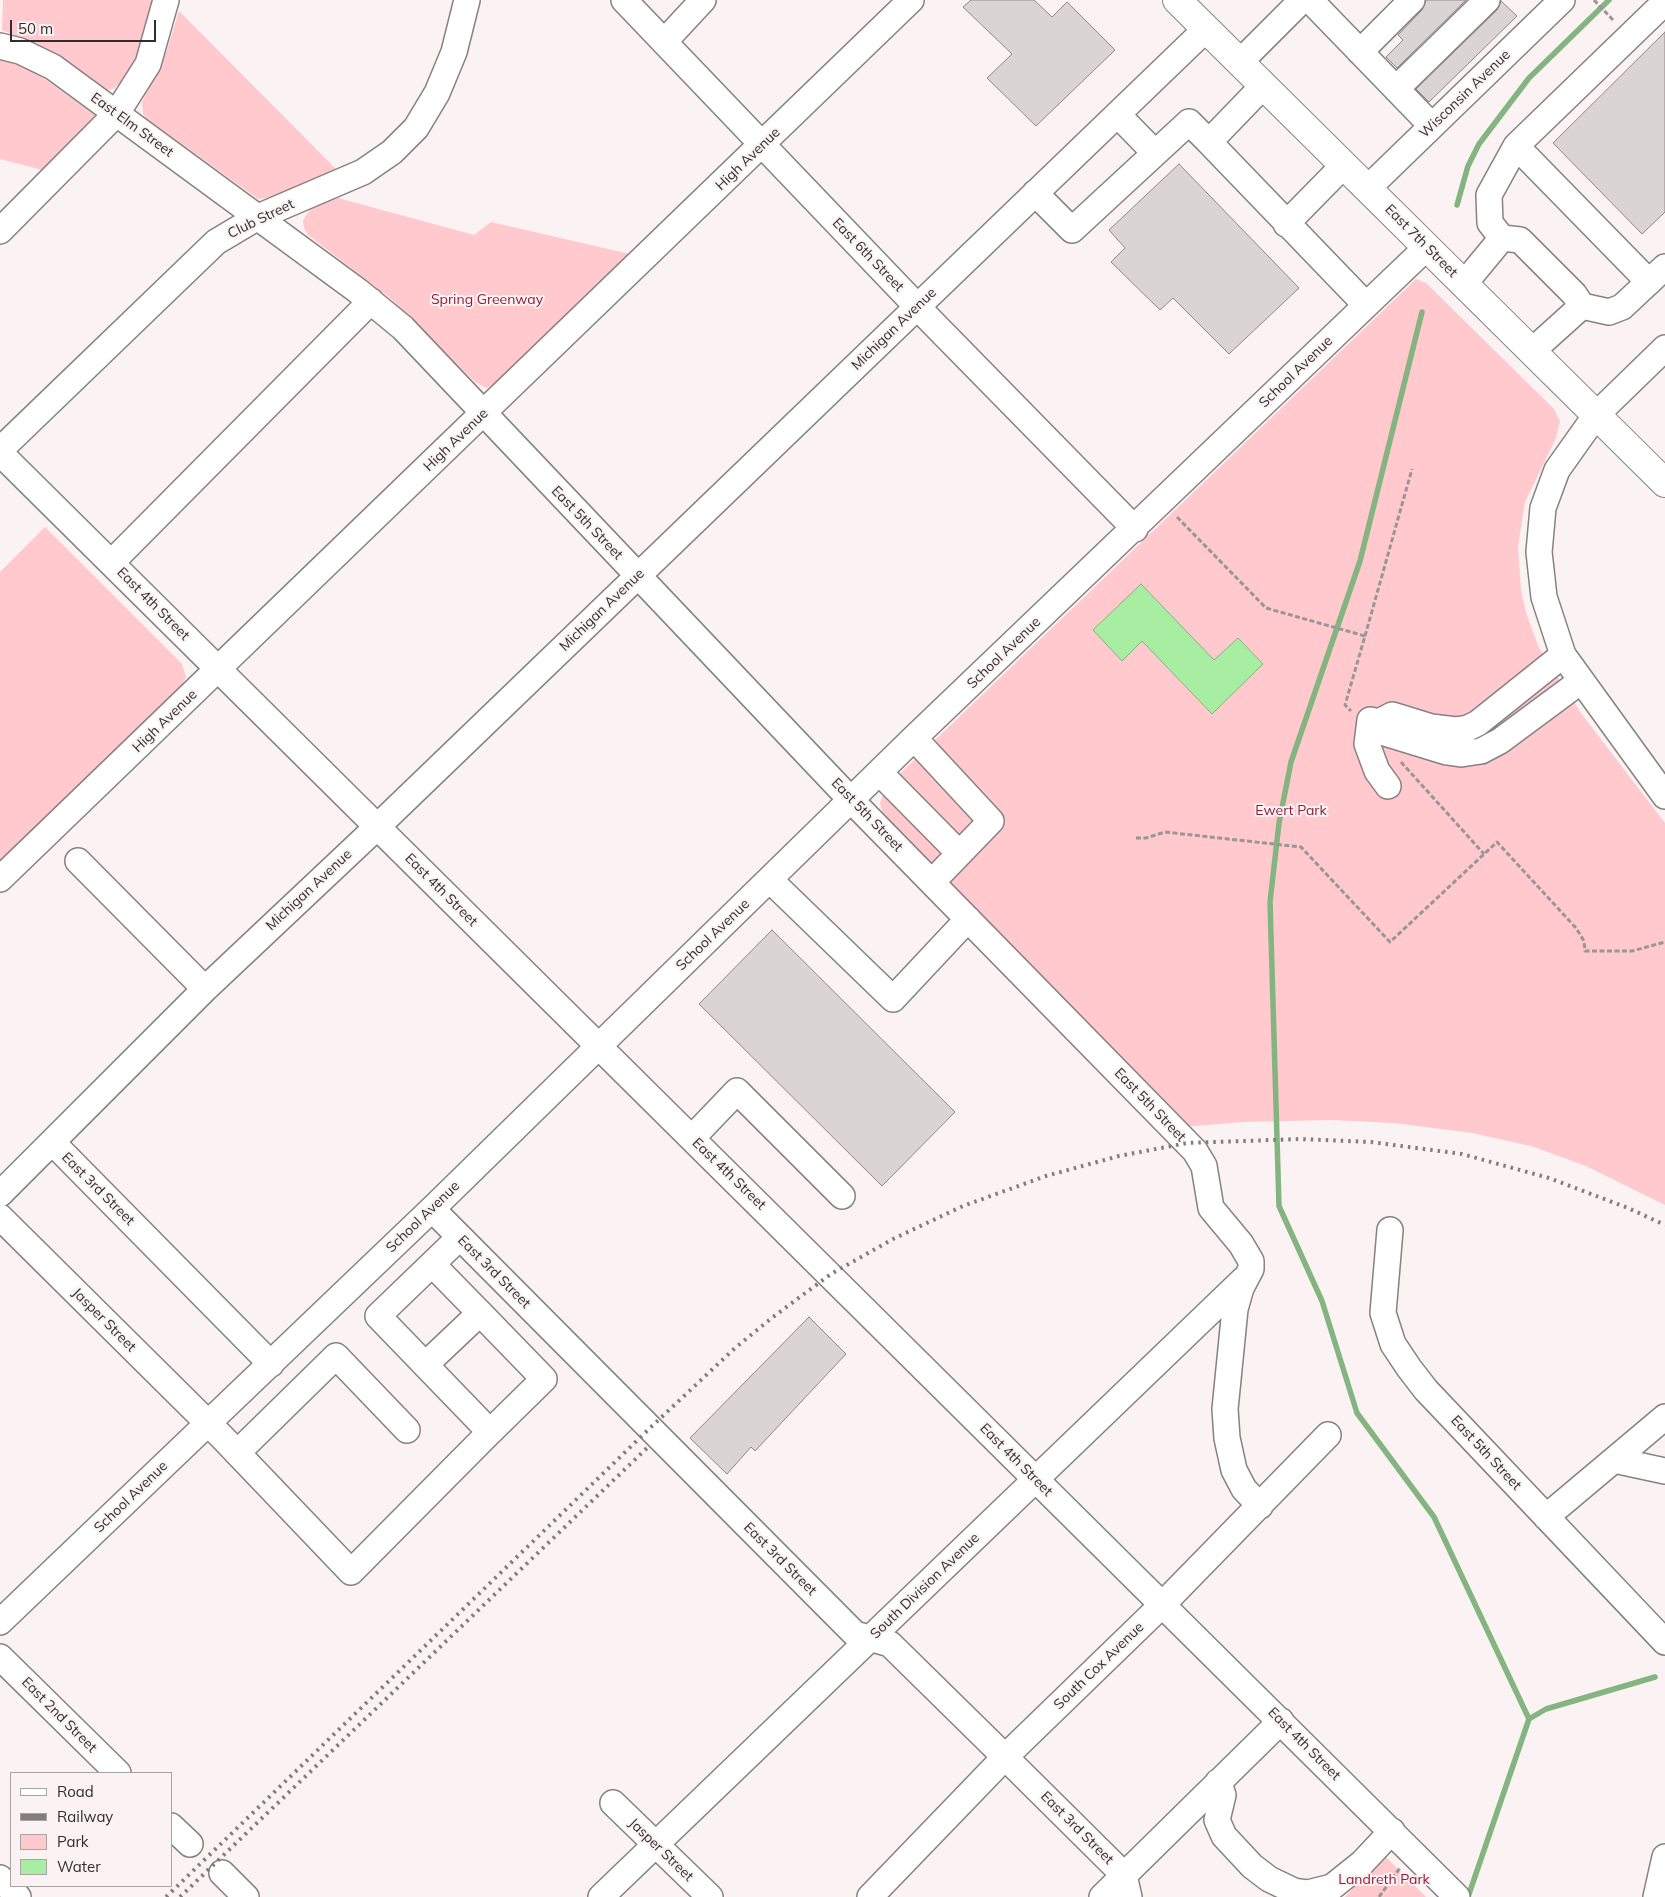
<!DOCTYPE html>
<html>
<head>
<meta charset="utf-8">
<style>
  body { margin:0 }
  #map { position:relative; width:1665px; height:1897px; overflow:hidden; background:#faf2f3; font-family:Mulish,sans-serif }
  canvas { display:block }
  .legend { position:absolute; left:10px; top:1772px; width:162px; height:115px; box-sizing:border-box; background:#faf2f3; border:1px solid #a9a3a4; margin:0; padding:6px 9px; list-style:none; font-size:15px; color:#302d2e }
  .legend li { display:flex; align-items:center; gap:10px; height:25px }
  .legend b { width:25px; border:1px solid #a9a3a4 }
  .scale { position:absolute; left:10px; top:20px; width:146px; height:22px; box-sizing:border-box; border:2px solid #302d2e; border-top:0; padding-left:6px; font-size:15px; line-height:18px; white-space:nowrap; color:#302d2e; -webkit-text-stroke:4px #faf2f3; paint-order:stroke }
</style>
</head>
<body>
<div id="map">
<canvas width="1665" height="1897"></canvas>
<ul class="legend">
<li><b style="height:6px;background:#fff"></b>Road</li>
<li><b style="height:6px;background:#817c7d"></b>Railway</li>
<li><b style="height:14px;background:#ffc9ce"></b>Park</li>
<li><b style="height:14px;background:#a8eea2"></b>Water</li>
</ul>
<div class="scale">50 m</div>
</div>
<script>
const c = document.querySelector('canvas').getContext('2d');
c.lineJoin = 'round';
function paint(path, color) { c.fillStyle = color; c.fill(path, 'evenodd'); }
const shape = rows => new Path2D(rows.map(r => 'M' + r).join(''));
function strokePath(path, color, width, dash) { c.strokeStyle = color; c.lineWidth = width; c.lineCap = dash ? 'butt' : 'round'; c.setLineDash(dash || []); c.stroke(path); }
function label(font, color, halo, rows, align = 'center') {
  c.font = font + ' Mulish,sans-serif'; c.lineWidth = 4; c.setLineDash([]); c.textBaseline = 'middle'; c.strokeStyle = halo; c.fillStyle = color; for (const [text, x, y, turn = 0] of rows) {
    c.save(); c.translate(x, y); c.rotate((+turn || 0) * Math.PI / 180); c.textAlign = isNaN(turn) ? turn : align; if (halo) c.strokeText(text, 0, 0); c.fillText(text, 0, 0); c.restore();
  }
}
paint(shape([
  [3,0,155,0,140,49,125,79,113,89,108,90,98,87,47,49,2,30],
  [179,11,337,170,268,198,258,199,147,119,143,114,142,102,167,50],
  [0,56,38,74,102,120,50,172,0,159],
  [338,198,474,235,491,222,630,254,496,384,486,388,475,382,390,298,308,235,304,228,303,220,309,211,315,206],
  [1416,279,1426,283,1554,409,1560,421,1556,438,1525,502,1518,546,1521,590,1526,613,1539,648,1581,713,1665,823,1665,1205,1586,1166,1531,1146,1472,1133,1394,1123,1330,1120,1242,1122,1183,1127,889,821,882,811,880,803,886,787],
  [45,527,182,664,186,677,179,691,0,867,0,572],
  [1384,1855,1426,1897,1345,1897]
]), '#ffc9ce');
const water = shape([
  [1141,584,1214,660,1238,638,1263,664,1212,714,1142,641,1122,661,1093,630,1141,584]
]);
paint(water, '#a8eea2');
strokePath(water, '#84b47f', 1);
strokePath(shape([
  [1457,205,1468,166,1479,144,1529,78,1609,0],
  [1422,312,1360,561,1291,762,1279,823,1270,902,1279,1206,1322,1301,1357,1413,1434,1517,1529,1719],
  [1468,1897,1529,1719,1546,1709,1655,1677]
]), '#84b47f', 5.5);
const building = shape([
  [971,0,1034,0,1052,17,1067,2,1115,50,1036,126,987,78,1012,54,963,7,971,0],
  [1426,0,1466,0,1397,68,1386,57,1403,40,1398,35,1422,10,1426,0],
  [1501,1,1517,16,1429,102,1416,89,1497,10,1501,1],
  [1665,32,1665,212,1642,234,1553,143,1665,32],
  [1179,164,1299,288,1229,354,1173,298,1160,310,1111,262,1125,248,1109,230,1179,164],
  [772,930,955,1112,882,1186,699,1004,772,930],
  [809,1317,846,1354,755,1451,751,1447,727,1474,690,1438,809,1317]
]);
paint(building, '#dbd4d4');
strokePath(building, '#8e8787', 1);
const minor = shape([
  [624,0,931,321,1135,529],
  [1310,0,1432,126],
  [664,42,703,0],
  [0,46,20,51,53,67,358,291,403,328,852,801,1195,1151,1204,1166,1211,1208,1241,1244,1251,1261,1251,1269,1241,1288,1235,1309,1225,1409,1227,1438,1234,1470,1244,1489,1260,1506],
  [1360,52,1412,0],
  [1240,62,1302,0],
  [1264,85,1209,142,1366,305],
  [1396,89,1487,0],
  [1118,115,1155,153],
  [1516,146,1649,282],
  [1368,188,1562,0],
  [1035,193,1072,230,1189,122,1209,142],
  [1286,224,1344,165],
  [0,231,117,113,148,64,166,0],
  [1502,238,1490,223,1489,195,1516,146,1665,2],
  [1464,284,1502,238,1520,240,1574,294,1582,306],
  [1665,348,1596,415,1557,470,1543,508,1539,552,1544,597,1563,655,1665,796],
  [1532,351,1582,306,1609,312,1622,307,1665,267],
  [0,450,216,242,258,217,363,172,392,152,416,128,437,93,454,52,467,0],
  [0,453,1457,1897],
  [111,563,371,301],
  [1563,655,1478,723,1468,728,1456,730,1431,727,1392,715,1379,722,1385,733,1447,752,1461,754,1481,751,1500,741,1581,681],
  [1379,722,1370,720,1367,744,1377,771,1388,786],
  [914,738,991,821,932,882],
  [880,773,958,852],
  [78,861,205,989],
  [0,879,911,0],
  [770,880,893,999,968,919],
  [692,1138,737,1091,842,1196],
  [52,1142,271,1364],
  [0,1194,205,989,377,827,1206,29],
  [432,1209,855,1634,890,1644,1005,1757,1124,1875,1129,1897],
  [0,1217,222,1437,351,1572,490,1432,378,1316,460,1237],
  [1390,1230,1383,1313,1393,1344,1409,1368,1426,1390,1665,1642],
  [432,1264,480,1313],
  [425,1365,480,1313,544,1379,490,1432],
  [237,1453,336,1356,407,1430],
  [1614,1460,1665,1471],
  [1546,1517,1665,1417],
  [0,1622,432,1209,914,738,1427,247],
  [0,1657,118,1773],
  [1218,1782,1223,1795,1217,1820,1224,1836,1252,1866,1269,1879,1294,1891,1308,1893,1332,1887,1362,1863,1392,1831],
  [613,1803,710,1897],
  [171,1826,190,1844],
  [222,1873,246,1897],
  [0,1878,18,1897],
  [601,1897,1243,1280],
  [870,1897,1005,1757,1163,1604,1328,1435],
  [1102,1897,1281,1721],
  [1656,1897,1665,1857]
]);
const major = shape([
  [1177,0,1665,483]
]);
strokePath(minor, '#888182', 28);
strokePath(major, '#888182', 30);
strokePath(shape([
  [1594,0,1614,21],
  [1177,517,1266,608,1365,636,1345,705,1351,711],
  [1365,636,1412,469],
  [1401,762,1484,854],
  [1136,838,1146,838,1165,832,1301,847,1390,942,1497,842,1576,928,1584,941,1585,951,1632,951,1665,942],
  [1379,1897,1400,1868]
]), '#9a9596', 3, [5, 2.5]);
strokePath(minor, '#fff', 25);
strokePath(major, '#fff', 28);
strokePath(shape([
  [166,1897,650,1428,735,1348,773,1317,831,1274,893,1239,963,1206,1046,1176,1119,1156,1187,1143,1300,1139,1371,1142,1462,1154,1549,1178,1628,1208,1665,1225],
  [180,1897,647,1448]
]), '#817c7d', 4, [2.5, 5]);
label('14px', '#302d2e', '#faf2f3', [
  ["Wisconsin Avenue",1465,94,-44],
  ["East Elm Street",132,125,36],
  ["High Avenue",748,159,-44],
  ["Club Street",261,219,-26],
  ["East 7th Street",1421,241,45],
  ["East 6th Street",868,255,46],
  ["Michigan Avenue",894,329,-44],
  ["School Avenue",1296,372,-44],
  ["High Avenue",456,440,-44],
  ["East 5th Street",587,523,46],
  ["East 4th Street",153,604,45],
  ["Michigan Avenue",602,610,-44],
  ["School Avenue",1004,653,-44],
  ["High Avenue",165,721,-44],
  ["East 5th Street",867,815,46],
  ["Michigan Avenue",309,890,-43],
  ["East 4th Street",441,890,45],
  ["School Avenue",713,935,-44],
  ["East 5th Street",1150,1105,46],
  ["East 4th Street",729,1174,44],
  ["East 3rd Street",98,1189,45],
  ["School Avenue",423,1217,-44],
  ["East 3rd Street",494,1272,45],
  ["Jasper Street",104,1320,45],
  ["East 5th Street",1486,1453,47],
  ["East 4th Street",1016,1460,45],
  ["School Avenue",131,1497,-44],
  ["East 3rd Street",780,1559,45],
  ["South Division Avenue",925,1586,-44],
  ["South Cox Avenue",1099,1666,-44],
  ["East 2nd Street",59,1715,45],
  ["East 4th Street",1304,1744,45],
  ["East 3rd Street",1077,1828,45],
  ["Jasper Street",661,1850,44]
]);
label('14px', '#931b39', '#faf2f3', [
  ["Spring Greenway",487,300],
  ["Ewert Park",1291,811],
  ["Landreth Park",1384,1880]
]);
</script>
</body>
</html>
